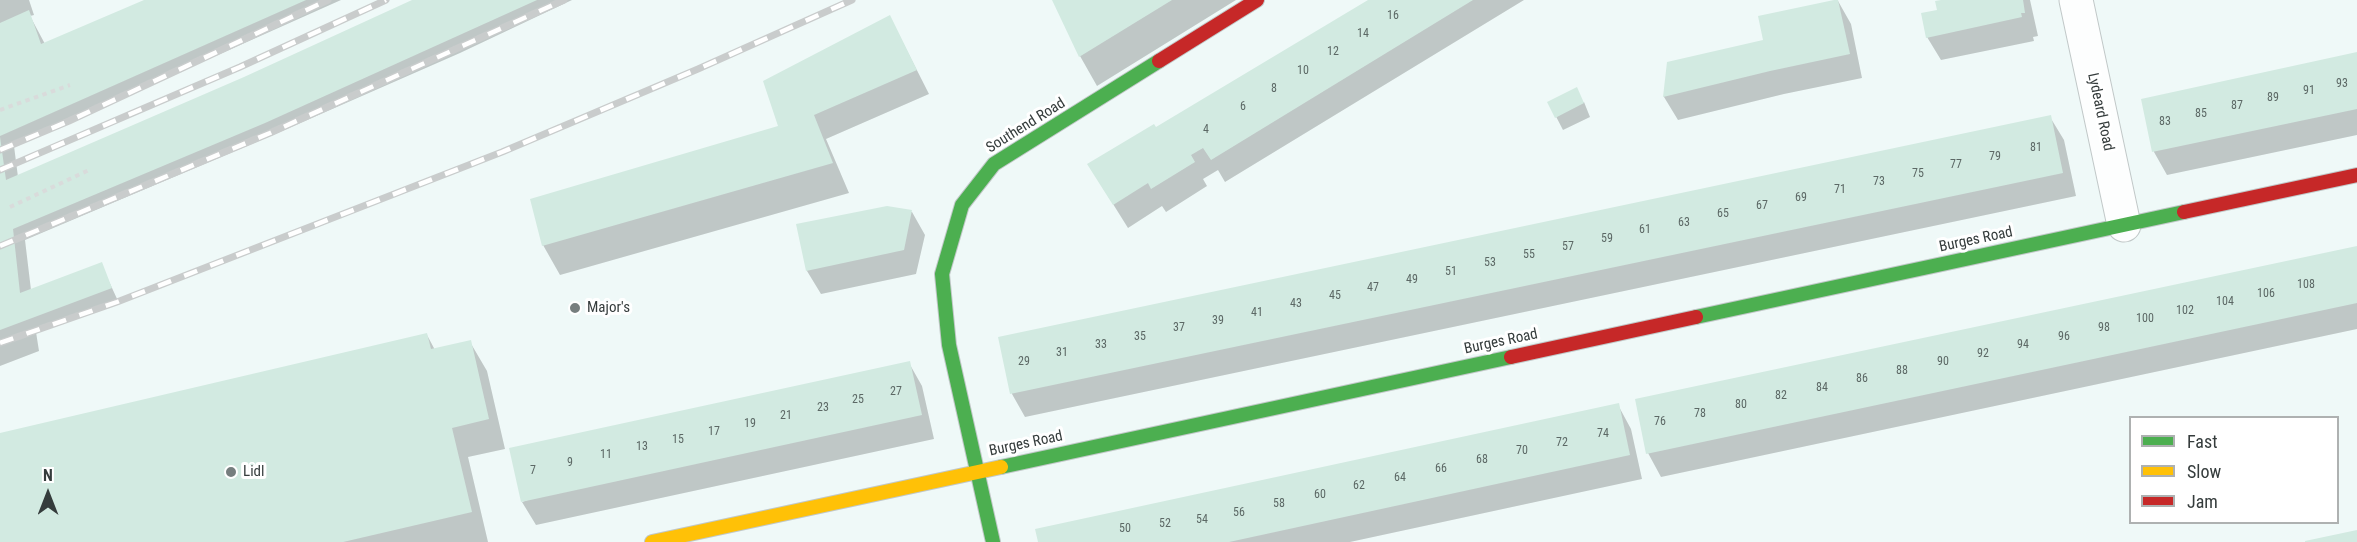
<!DOCTYPE html>
<html>
<head>
<meta charset="utf-8">
<style>
  body { margin:0 }
  #map { position:relative; width:2357px; height:542px; overflow:hidden; background:#eff9f8; font-family:"Roboto Condensed",sans-serif }
  canvas { display:block }
  .legend { position:absolute; left:2129px; top:416px; width:210px; height:108px; box-sizing:border-box; background:#fff; border:2px solid #aeb1b1; margin:0; padding:8px 10px; list-style:none; font-size:18px; color:#353c3c }
  .legend li { display:flex; align-items:center; gap:12px; height:30px }
  .legend b { width:30px; border:2px solid #aeb1b1 }
  .north { position:absolute; left:18px; top:464px; width:60px; height:60px; -webkit-text-stroke:4px #fff; paint-order:stroke; rotate:0deg; font-size:16px; font-weight:700; line-height:24px; text-align:center; color:#353c3c }
  .north::after { content:''; display:block; margin:auto; width:21px; height:27px; background:#353c3c; clip-path:polygon(50% 0,100% 100%,50% 72%,0 100%) }
</style>
</head>
<body>
<div id="map">
<canvas width="2357" height="542"></canvas>
<ul class="legend">
<li><b style="height:8px;background:#4caf50"></b>Fast</li>
<li><b style="height:8px;background:#ffc107"></b>Slow</li>
<li><b style="height:8px;background:#c62828"></b>Jam</li>
</ul>
<div class="north">N</div>
</div>
<script>
const c = document.querySelector('canvas').getContext('2d');
c.lineJoin = 'round';
function paint(path, color) { c.fillStyle = color; c.fill(path, 'evenodd'); }
const shape = rows => new Path2D(rows.map(r => 'M' + r).join(''));
function strokePath(path, color, width, dash) { c.strokeStyle = color; c.lineWidth = width; c.lineCap = dash ? 'butt' : 'round'; c.setLineDash(dash || []); c.stroke(path); }
function label(font, color, halo, rows, align = 'center') {
  c.font = font + ' "Roboto Condensed",sans-serif'; c.lineWidth = 6; c.setLineDash([]); c.textBaseline = 'middle'; c.strokeStyle = halo; c.fillStyle = color; for (const [text, x, y, turn = 0] of rows) {
    c.save(); c.translate(x, y); c.rotate((+turn || 0) * Math.PI / 180); c.textAlign = isNaN(turn) ? turn : align; if (halo) c.strokeText(text, 0, 0); c.fillText(text, 0, 0); c.restore();
  }
}
paint(shape([
  [0,0,29,0,34,15,30,16,45,44,149,0,341,0,14,146,18,177,245,78,416,0,572,0,460,53,273,135,25,240,31,290,101,264,118,301,36,332,39,351,0,366],
  [1054,0,1236,0,1097,86,1080,56],
  [1370,0,1524,0,1225,182,1218,170,1203,179,1207,186,1166,212,1162,206,1128,228,1103,188,1155,129],
  [1948,0,2030,0,2038,36,2033,37,2034,41,1941,60,1927,37,1939,11],
  [1838,1,1851,24,1862,78,1784,94,1678,120,1664,97,1668,64,1765,41],
  [890,17,929,94,826,139,849,193,560,275,543,245,780,127],
  [2357,54,2357,135,2167,175,2154,152,2143,100],
  [1584,102,1590,117,1563,130,1549,103],
  [2050,117,2064,140,2076,196,1025,417,1012,394,1000,338],
  [912,212,925,235,916,274,821,294,807,271,798,225],
  [2357,247,2357,329,1661,477,1648,453],
  [427,335,435,350,470,342,487,371,505,449,468,457,488,542,0,542,0,435],
  [909,363,922,386,934,439,536,525,522,502],
  [1618,405,1631,429,1642,479,1350,542,1039,542]
]), '#0003');
paint(shape([
  [144,0,306,0,0,136,0,23,29,10,41,44],
  [412,0,537,0,265,123,13,229,20,293,102,262,112,288,0,330,0,137,6,180,244,77],
  [1052,0,1172,0,1079,57],
  [1368,0,1473,0,1211,160,1203,148,1191,155,1195,162,1151,189,1148,183,1113,205,1087,164,1154,124,1156,127],
  [1834,0,1838,0,1850,54,1770,71,1663,97,1667,62,1763,40,1758,16],
  [1941,0,2023,0,2025,13,2021,13,2022,17,1926,38,1921,13,1937,10,1935,1],
  [890,15,917,70,814,115,833,163,542,246,530,199,778,126,763,81],
  [2357,52,2357,109,2152,152,2141,99],
  [1577,87,1584,103,1555,118,1547,102],
  [2051,115,2063,173,1010,394,998,337],
  [887,206,912,210,904,250,806,271,796,224],
  [2357,246,2357,303,1646,454,1635,399],
  [427,333,431,349,471,340,489,419,452,428,472,512,343,542,0,542,0,433],
  [910,361,922,415,521,502,509,448],
  [1619,403,1630,455,1229,542,1038,542,1035,529],
  [2357,530,2357,542,2305,542,2305,541]
]), '#d2eae1');
const street = shape([
  [2076,0,2124,225]
]);
const fast = shape([
  [1696,317,2184,212],
  [1001,467,1511,357],
  [993,542,949,345,942,274,962,205,994,164,1159,61]
]);
const slow = shape([
  [652,542,1001,467]
]);
const jam = shape([
  [1159,61,1257,0],
  [2184,212,2357,175],
  [1511,357,1696,317]
]);
strokePath(street, '#c1c8c8', 35);
strokePath(fast, '#c1c8c8', 16);
strokePath(slow, '#c1c8c8', 16);
strokePath(jam, '#c1c8c8', 16);
strokePath(shape([
  [0,110,70,85],
  [10,207,89,170]
]), '#d9dbdb', 4, [4.5, 4.5]);
strokePath(street, '#fdfefe', 33);
strokePath(fast, '#4caf50', 14);
strokePath(slow, '#ffc107', 14);
strokePath(jam, '#c62828', 14);
const rail = shape([
  [0,150,69,121,328,0],
  [0,170,240,67,386,0],
  [0,246,270,133,564,0],
  [0,343,117,302,502,152,698,69,852,0]
]);
strokePath(rail, '#c9cccc', 7);
strokePath(rail, '#fff', 4.5, [14]);
for (const [x, y, r, color] of [
  [575,308,6,"#767e7e"],
  [231,472,6,"#767e7e"]
]) { const dot = new Path2D(); dot.arc(x, y, r, 0, 2 * Math.PI); c.fillStyle = color; c.fill(dot); strokePath(dot, '#fff', 2); }
label('12px', '#5c6865', null, [
  ["16",1393,16],
  ["14",1363,34],
  ["12",1333,52],
  ["10",1303,71],
  ["93",2342,84],
  ["8",1274,89],
  ["91",2309,91],
  ["89",2273,98],
  ["87",2237,106],
  ["6",1243,107],
  ["85",2201,114],
  ["83",2165,122],
  ["4",1206,130],
  ["81",2036,148],
  ["79",1995,157],
  ["77",1956,165],
  ["75",1918,174],
  ["73",1879,182],
  ["71",1840,190],
  ["69",1801,198],
  ["67",1762,206],
  ["65",1723,214],
  ["63",1684,223],
  ["61",1645,230],
  ["59",1607,239],
  ["57",1568,247],
  ["55",1529,255],
  ["53",1490,263],
  ["51",1451,272],
  ["49",1412,280],
  ["108",2306,285],
  ["47",1373,288],
  ["106",2266,294],
  ["45",1335,296],
  ["104",2225,302],
  ["43",1296,304],
  ["102",2185,311],
  ["41",1257,313],
  ["100",2145,319],
  ["39",1218,321],
  ["37",1179,328],
  ["98",2104,328],
  ["35",1140,337],
  ["96",2064,337],
  ["33",1101,345],
  ["94",2023,345],
  ["31",1062,353],
  ["92",1983,354],
  ["29",1024,362],
  ["90",1943,362],
  ["88",1902,371],
  ["86",1862,379],
  ["84",1822,388],
  ["27",896,392],
  ["82",1781,396],
  ["25",858,400],
  ["80",1741,405],
  ["23",823,408],
  ["78",1700,414],
  ["21",786,416],
  ["76",1660,422],
  ["19",750,424],
  ["17",714,432],
  ["74",1603,434],
  ["15",678,440],
  ["72",1562,443],
  ["13",642,447],
  ["70",1522,451],
  ["11",606,455],
  ["68",1482,460],
  ["9",570,463],
  ["66",1441,469],
  ["7",533,471],
  ["64",1400,478],
  ["62",1359,486],
  ["60",1320,495],
  ["58",1279,504],
  ["56",1239,513],
  ["54",1202,520],
  ["52",1165,524],
  ["50",1125,529]
]);
label('15px', '#353c3c', '#fff', [
  ["Lydeard Road",2100,112,78],
  ["Southend Road",1026,126,-32],
  ["Burges Road",1976,240,-12],
  ["Burges Road",1501,342,-12],
  ["Burges Road",1026,444,-12]
]);
label('15px', '#353c3c', '#fff', [
  ["Major's",587,308],
  ["Lidl",243,472]
], 'left');
</script>
</body>
</html>
